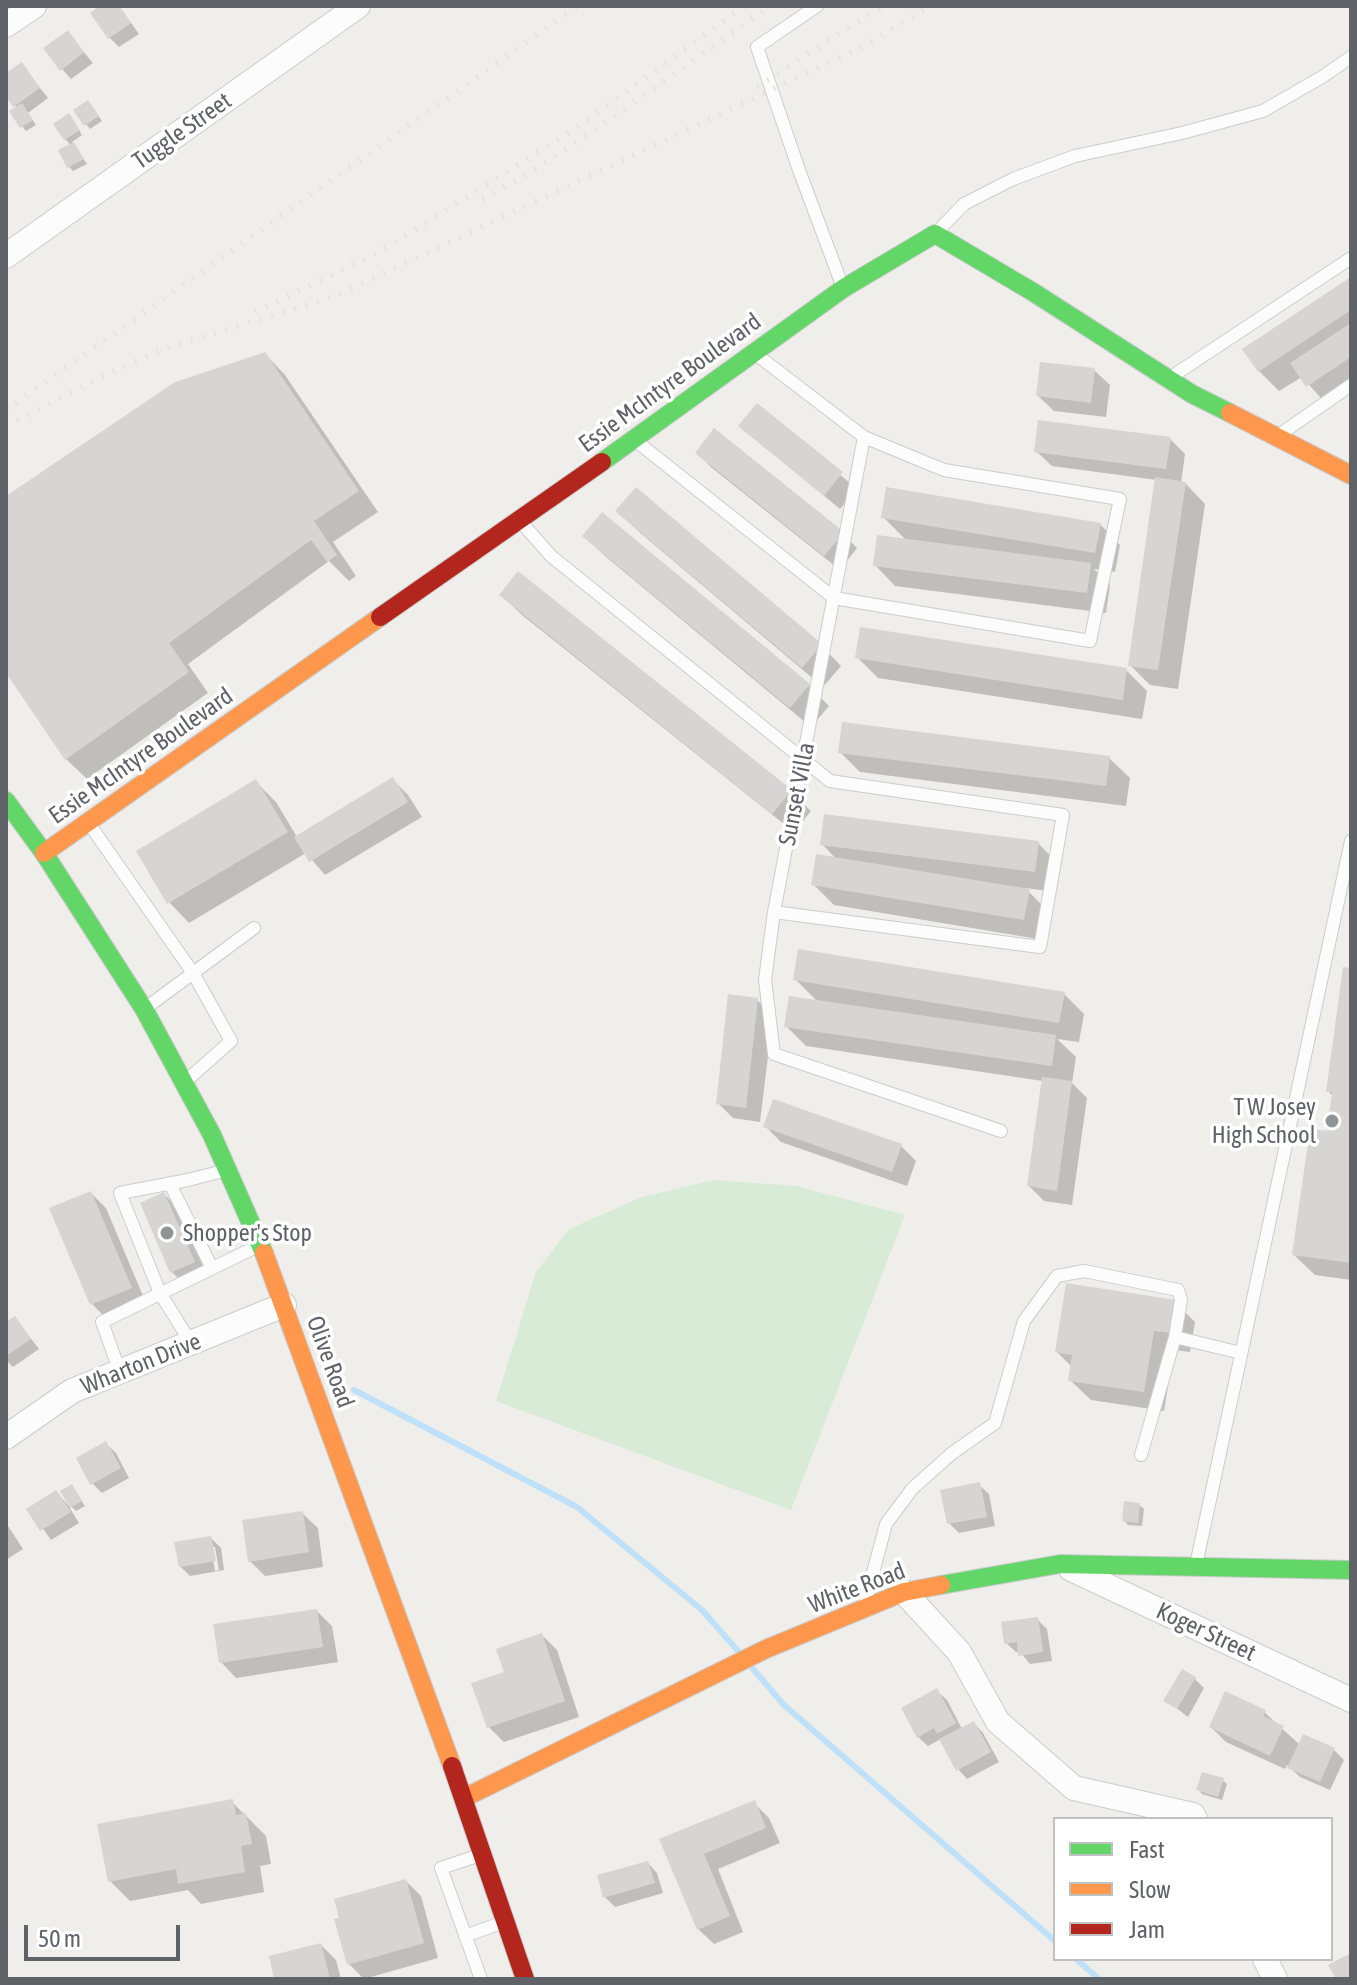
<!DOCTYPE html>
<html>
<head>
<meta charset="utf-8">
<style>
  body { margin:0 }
  #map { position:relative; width:1357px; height:1985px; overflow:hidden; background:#efeeea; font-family:"Asap Condensed",sans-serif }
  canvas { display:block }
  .frame { position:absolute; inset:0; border:8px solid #5f6368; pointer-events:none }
  .legend { position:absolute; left:1053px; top:1817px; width:280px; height:144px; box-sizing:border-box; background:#fff; border:2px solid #bfc1c3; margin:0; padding:10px 14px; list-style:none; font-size:24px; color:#5f6368 }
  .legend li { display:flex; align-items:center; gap:16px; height:40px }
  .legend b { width:40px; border:2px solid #bfc1c3 }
  .scale { position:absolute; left:24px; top:1925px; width:156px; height:36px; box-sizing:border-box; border:4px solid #5f6368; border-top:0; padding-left:10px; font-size:24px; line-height:28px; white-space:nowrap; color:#5f6368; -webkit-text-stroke:6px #fff; paint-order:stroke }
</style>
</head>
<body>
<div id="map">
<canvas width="1357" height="1985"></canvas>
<div class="frame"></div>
<ul class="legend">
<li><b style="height:10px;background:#63d668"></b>Fast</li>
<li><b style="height:10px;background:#ff974d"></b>Slow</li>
<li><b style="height:10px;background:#b3261e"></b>Jam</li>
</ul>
<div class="scale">50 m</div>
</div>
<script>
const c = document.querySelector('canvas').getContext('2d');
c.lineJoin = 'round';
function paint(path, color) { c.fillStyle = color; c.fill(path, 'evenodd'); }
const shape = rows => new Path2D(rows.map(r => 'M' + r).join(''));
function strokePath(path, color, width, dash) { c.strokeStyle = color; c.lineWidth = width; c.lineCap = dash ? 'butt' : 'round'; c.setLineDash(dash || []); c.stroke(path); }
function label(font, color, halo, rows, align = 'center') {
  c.font = font + ' "Asap Condensed",sans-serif'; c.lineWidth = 7; c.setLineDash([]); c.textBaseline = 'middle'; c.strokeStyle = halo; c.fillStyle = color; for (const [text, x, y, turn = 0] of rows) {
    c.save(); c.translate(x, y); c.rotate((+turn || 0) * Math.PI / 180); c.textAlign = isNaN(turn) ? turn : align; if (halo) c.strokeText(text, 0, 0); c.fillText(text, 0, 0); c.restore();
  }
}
paint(shape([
  [714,1180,796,1186,905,1215,791,1510,496,1401,536,1272,569,1229,642,1197]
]), '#d8ebd6');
paint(shape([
  [103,6,119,6,139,34,119,47,109,37],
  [67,33,93,63,71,79,62,69],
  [22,65,48,98,28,113,36,125,26,131,22,126,17,108,6,94,6,76],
  [92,107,102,121,90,129,76,111],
  [73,120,82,135,72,142,87,164,73,171,69,167,71,145,65,139],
  [1351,279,1351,390,1328,406,1302,377,1279,391,1259,371],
  [265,354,285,375,378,512,333,542,356,576,349,581,329,561,188,664,208,693,87,779,66,759,6,669,6,499],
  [1094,370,1110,385,1106,417,1054,411,1038,396],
  [757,405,857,489,840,509,740,426],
  [1170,439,1185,454,1181,483,1185,483,1205,504,1178,689,1150,685,1130,665,1157,480,1052,466,1036,451],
  [697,453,842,533,857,548,840,570,712,468],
  [618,511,821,645,841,666,823,687,638,531],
  [602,515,809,686,829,706,811,727,605,556,584,536],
  [883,517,1100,524,1120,545,1115,572,1094,569,1110,585,1106,613,895,586,875,565,907,541],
  [501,595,790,791,811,811,794,832,522,615],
  [857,657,1126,670,1147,691,1142,719,878,678],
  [840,752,1109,758,1130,778,1126,806,860,772],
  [393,780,408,795,422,817,325,875,306,853,189,923,169,902,256,782,276,802,297,837],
  [1038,843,1058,864,1055,892,1025,888,1049,912,1044,940,834,905,813,884,837,860,822,844],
  [1351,970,1351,1280,1315,1275,1294,1255,1328,1133,1333,1096,1328,1091],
  [795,979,1064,994,1084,1014,1079,1042,1057,1039,1076,1057,1072,1083,1087,1098,1072,1205,1044,1201,1029,1186,1043,1081,806,1046,786,1026,818,1002],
  [757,1000,773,1015,760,1122,733,1118,718,1103],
  [766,1127,901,1146,916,1161,907,1186,781,1142],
  [91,1193,106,1208,146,1303,107,1319,92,1304],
  [164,1194,179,1209,208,1278,187,1287,172,1272],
  [1175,1302,1195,1322,1190,1352,1174,1350,1164,1411,1091,1400,1070,1380,1072,1367,1057,1352],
  [15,1318,39,1349,13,1367,6,1360,6,1325],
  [106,1444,116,1453,129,1478,102,1493,92,1483],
  [979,1485,989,1494,995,1526,959,1533,949,1523],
  [72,1486,85,1506,76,1511,70,1505],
  [56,1492,68,1505,79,1523,51,1540,29,1509],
  [1139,1505,1144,1509,1142,1526,1128,1525,1124,1520],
  [302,1513,318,1528,323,1567,265,1576,250,1561],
  [6,1523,23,1549,6,1560],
  [211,1538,221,1548,224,1570,190,1576,180,1566],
  [211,1547,215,1547,219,1570,215,1571],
  [317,1611,332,1626,338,1662,236,1678,221,1662],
  [1037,1619,1047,1629,1052,1661,1030,1664,1020,1652,1016,1652,1006,1643],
  [542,1635,557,1650,579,1717,504,1742,489,1727,506,1673],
  [1194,1678,1204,1688,1188,1717,1166,1700],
  [937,1691,947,1700,962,1729,974,1723,983,1733,999,1762,967,1779,958,1769,941,1739,928,1746,918,1737],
  [1264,1712,1300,1745,1334,1750,1344,1760,1330,1790,1300,1777,1287,1765,1285,1769,1226,1742,1211,1727],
  [1222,1780,1227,1784,1222,1800,1202,1794,1198,1789],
  [232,1802,266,1836,271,1864,260,1866,264,1892,201,1904,188,1890,130,1901,110,1881],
  [754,1803,769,1818,780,1843,718,1869,743,1932,714,1944,698,1929,662,1841],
  [648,1863,657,1873,663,1893,615,1907,605,1897],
  [406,1881,421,1896,438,1958,364,1979,349,1964],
  [321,1945,336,1960,341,1979,276,1979]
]), '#0003');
strokePath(shape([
  [354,1390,577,1507,702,1610,738,1651],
  [753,1669,784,1705,1055,1941],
  [1076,1959,1099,1979]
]), '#bfe0f9', 6);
paint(shape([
  [99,6,119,6,131,23,108,39,90,13],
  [68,30,84,52,60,71,43,48],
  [22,62,40,88,13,107,6,97,6,73],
  [88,100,99,116,84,126,73,110],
  [22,103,33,120,20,128,9,111],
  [69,113,80,130,64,140,53,124],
  [74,142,84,159,67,168,58,150],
  [1351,277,1351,310,1258,372,1242,349],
  [1351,323,1351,357,1306,387,1290,363],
  [265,352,359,491,314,521,337,555,327,562,311,540,169,643,189,672,65,760,6,673,6,496,175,382],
  [1040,362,1095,368,1091,403,1036,396],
  [757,403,843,472,824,496,738,426],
  [1038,420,1171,437,1166,469,1034,452],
  [714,428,844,532,824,556,695,453],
  [1155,477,1186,482,1158,670,1128,666],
  [636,487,822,644,802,668,615,511],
  [886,487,1101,523,1095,553,881,518],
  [602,512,810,684,790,708,582,536],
  [877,535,1091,563,1087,593,873,566],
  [518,571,792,790,772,814,499,595],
  [860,627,1127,668,1123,700,855,658],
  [842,722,1110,756,1106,786,838,753],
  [393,777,408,802,309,862,294,837],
  [256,779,288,832,167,904,136,851],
  [824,814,1039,841,1035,872,820,845],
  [816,854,1030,889,1024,920,811,885],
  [798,949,1065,992,1059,1023,793,980],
  [1343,967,1351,968,1351,1263,1292,1255,1310,1129,1327,1131,1332,1092,1326,1092],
  [728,994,758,998,746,1108,716,1104],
  [789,996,1056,1035,1052,1066,784,1027],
  [1042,1077,1072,1081,1057,1191,1027,1186],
  [773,1099,902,1144,892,1172,763,1127],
  [91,1191,132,1288,90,1305,49,1208],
  [164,1192,195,1262,170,1273,140,1203],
  [1066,1283,1176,1300,1171,1333,1154,1331,1144,1392,1068,1381,1072,1355,1055,1352],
  [15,1316,31,1339,6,1356,6,1322],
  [106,1441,121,1468,90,1485,76,1458],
  [980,1482,987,1517,947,1524,940,1490],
  [72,1484,82,1501,70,1508,60,1491],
  [56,1490,71,1512,40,1531,26,1509],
  [1124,1501,1140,1503,1138,1523,1122,1521],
  [303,1511,309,1552,248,1562,242,1520],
  [211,1536,216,1561,179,1567,174,1542],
  [317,1609,323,1647,219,1663,213,1624],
  [1038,1617,1043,1652,1018,1656,1017,1642,1004,1644,1001,1622],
  [542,1633,565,1701,487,1728,471,1683,504,1672,496,1649],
  [1182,1669,1196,1677,1177,1709,1163,1701],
  [937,1688,956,1723,937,1734,934,1728,917,1738,901,1708],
  [1225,1691,1266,1710,1263,1716,1284,1726,1270,1756,1209,1727],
  [974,1721,991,1752,956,1771,939,1739],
  [1303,1734,1335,1748,1320,1782,1287,1768],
  [1202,1772,1224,1778,1218,1797,1196,1790],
  [233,1799,236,1815,246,1813,252,1844,241,1846,245,1872,178,1884,176,1869,108,1882,97,1824],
  [755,1800,766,1828,704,1854,730,1916,697,1930,659,1839],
  [648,1861,655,1883,603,1898,597,1875],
  [406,1879,424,1943,347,1965,334,1919,339,1918,334,1899],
  [321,1943,330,1979,274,1979,269,1956],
  [1351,1953,1351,1979,1336,1979,1328,1965]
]), '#d6d5d3');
const lane = shape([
  [817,6,757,47,799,170,842,285],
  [937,232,964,204,1013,179,1075,156,1182,133,1263,111,1322,77,1351,57],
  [757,355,864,437,774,912,765,980,774,1054,1001,1131],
  [1171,377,1351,258],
  [1279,435,1351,385],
  [636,441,834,598,1090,641,1120,499,944,470,864,437],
  [521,522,551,556,830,781,1063,815,1040,947,774,912],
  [90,825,193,973,231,1041,186,1081],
  [147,1007,254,928],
  [170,1184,212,1268],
  [191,1343,160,1293,120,1193,188,1180,227,1170],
  [120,1372,102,1322,258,1246],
  [1141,1455,1175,1337],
  [1196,1565,1351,841],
  [865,1603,886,1524,912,1489,951,1454,995,1423,1024,1321,1057,1276,1084,1271,1178,1290,1181,1300,1175,1337,1241,1353],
  [480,1855,441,1868,481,1979],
  [465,1936,504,1922]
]);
const street = shape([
  [6,25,34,6],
  [6,256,358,6],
  [6,1437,72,1391,284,1305],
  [1071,1569,1351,1700],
  [904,1592,959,1652,998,1722,1074,1788,1193,1815,1195,1819],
  [1265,1959,1275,1979]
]);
const fast = shape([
  [602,462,844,288,935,234,1033,292,1192,394,1230,413],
  [6,801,44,853,144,1009,212,1135,264,1253],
  [941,1585,1060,1564,1351,1570]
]);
const slow = shape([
  [1230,413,1351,475],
  [44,853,380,617],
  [264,1253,452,1766],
  [464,1798,766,1649,904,1592,941,1585]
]);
const jam = shape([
  [380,617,602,462],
  [452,1766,525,1979]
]);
strokePath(lane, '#cbcccc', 14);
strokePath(street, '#cbcccc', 26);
strokePath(fast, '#cacacb', 20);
strokePath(slow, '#cacacb', 20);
strokePath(jam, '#cacacb', 20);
strokePath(lane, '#fdfcfc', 12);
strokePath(street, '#fdfcfc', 24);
strokePath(fast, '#63d668', 18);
strokePath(slow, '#ff974d', 18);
strokePath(jam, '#b3261e', 18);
strokePath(shape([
  [757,87,882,6],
  [482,199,528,174,589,134,771,6],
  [255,312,379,252,451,207,571,131,745,6],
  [6,410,578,6],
  [6,426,103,376,170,346,299,308,346,291,864,46,930,6]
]), '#e4e4e4', 6, [2, 10]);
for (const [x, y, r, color] of [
  [1332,1121,8,"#919496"],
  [167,1233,8,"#919496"]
]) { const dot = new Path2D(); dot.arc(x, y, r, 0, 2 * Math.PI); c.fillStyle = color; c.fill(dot); strokePath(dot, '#fff', 3); }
label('24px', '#5f6368', '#fff', [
  ["Tuggle Street",182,131,-35],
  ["Essie McIntyre Boulevard",670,383,-36],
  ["Essie McIntyre Boulevard",141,756,-35],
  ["Sunset Villa",797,794,-79],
  ["Olive Road",330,1362,70],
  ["Wharton Drive",141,1364,-22],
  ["White Road",857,1588,-21],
  ["Koger Street",1206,1632,25]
]);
label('24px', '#5f6368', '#fff', [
  ["T W Josey",1316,1107],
  ["High School",1316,1135],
  ["Shopper's Stop",183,1233,"left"]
], 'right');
</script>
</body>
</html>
